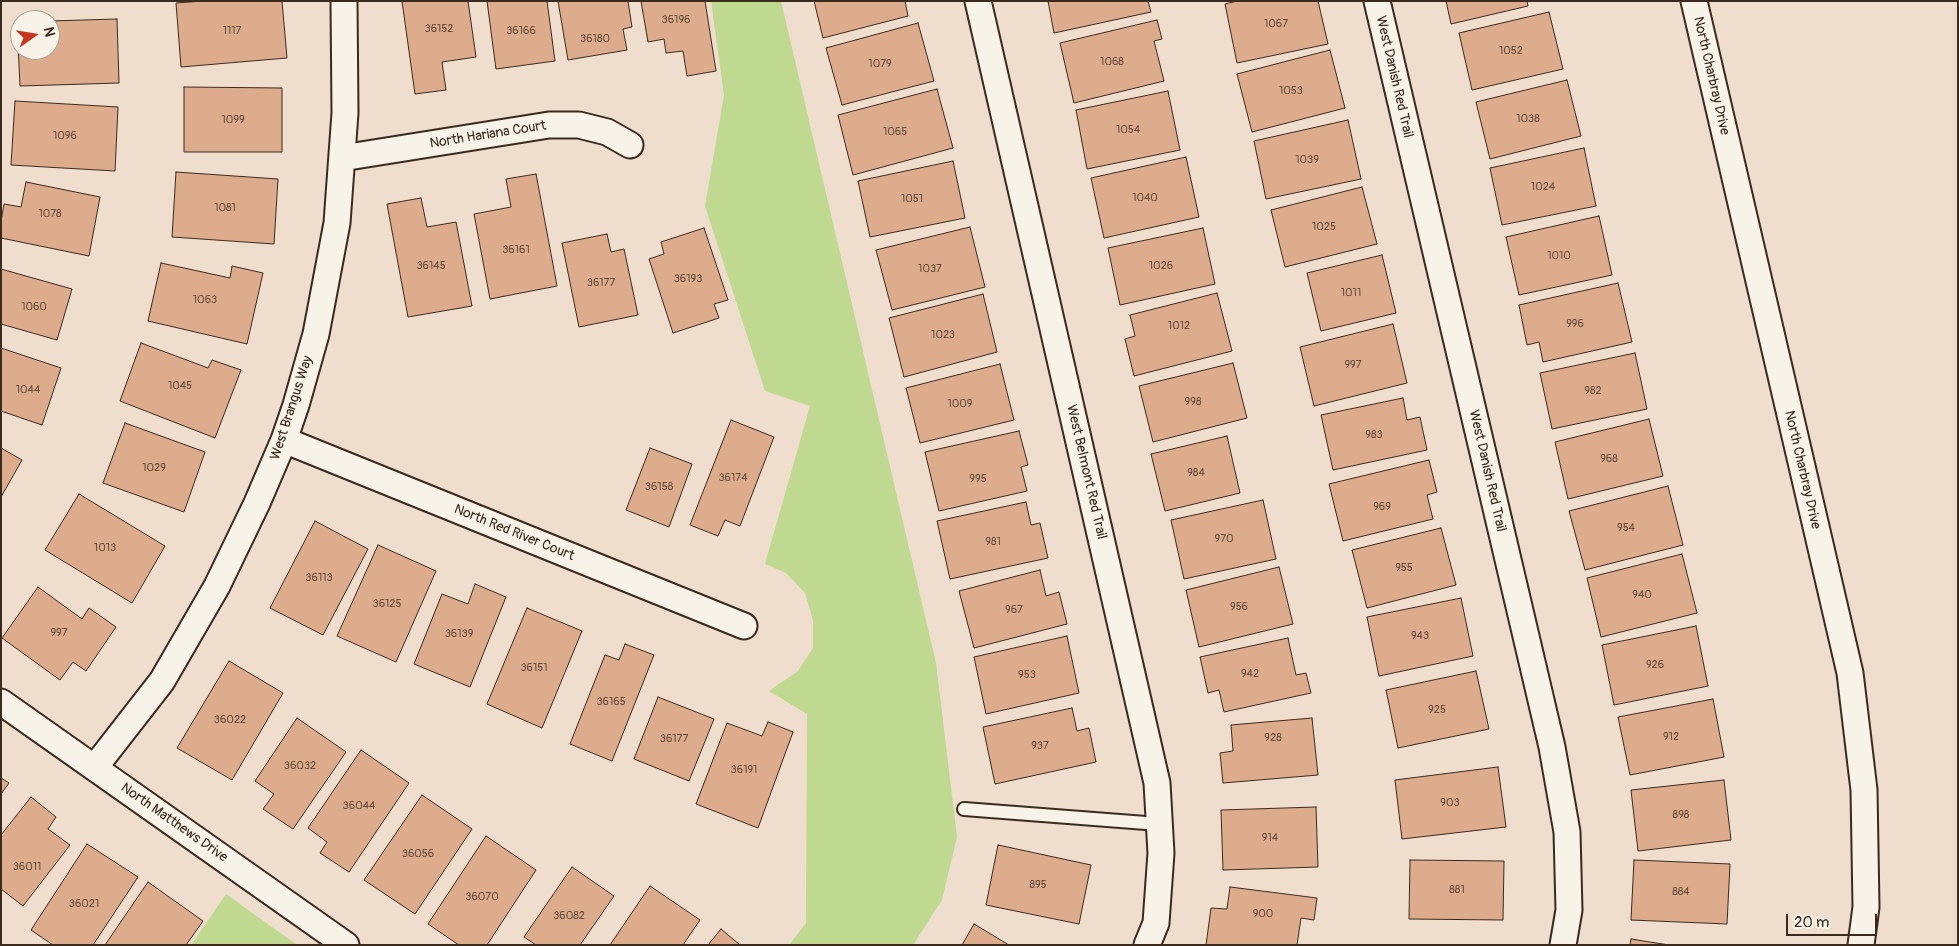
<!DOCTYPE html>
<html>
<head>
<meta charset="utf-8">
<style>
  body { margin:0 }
  #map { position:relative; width:1959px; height:946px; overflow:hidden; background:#efdecd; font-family:Pangolin,sans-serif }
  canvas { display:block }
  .frame { position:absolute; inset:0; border:2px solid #3b2a1e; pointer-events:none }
  .north { position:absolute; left:10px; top:10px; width:50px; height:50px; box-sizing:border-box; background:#f7f3e8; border:1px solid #aca397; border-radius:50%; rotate:77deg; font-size:14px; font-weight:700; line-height:20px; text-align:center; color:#3b2a1e }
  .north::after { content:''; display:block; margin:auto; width:18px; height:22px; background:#c8321e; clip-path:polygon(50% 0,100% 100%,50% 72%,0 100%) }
  .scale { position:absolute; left:1786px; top:914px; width:91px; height:22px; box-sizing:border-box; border:2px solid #3b2a1e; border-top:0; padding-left:6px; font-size:15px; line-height:18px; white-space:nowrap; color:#3b2a1e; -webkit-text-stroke:4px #f7f3e8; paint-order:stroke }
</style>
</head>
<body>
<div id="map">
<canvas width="1959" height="946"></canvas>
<div class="frame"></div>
<div class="north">N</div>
<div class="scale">20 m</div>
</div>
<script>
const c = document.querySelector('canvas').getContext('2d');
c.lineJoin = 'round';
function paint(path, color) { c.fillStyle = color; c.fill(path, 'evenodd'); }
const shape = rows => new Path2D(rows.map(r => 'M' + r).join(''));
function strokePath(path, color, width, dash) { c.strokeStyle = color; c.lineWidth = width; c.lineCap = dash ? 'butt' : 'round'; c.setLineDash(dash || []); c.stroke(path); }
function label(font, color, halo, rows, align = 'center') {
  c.font = font + ' Pangolin,sans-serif'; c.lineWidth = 4; c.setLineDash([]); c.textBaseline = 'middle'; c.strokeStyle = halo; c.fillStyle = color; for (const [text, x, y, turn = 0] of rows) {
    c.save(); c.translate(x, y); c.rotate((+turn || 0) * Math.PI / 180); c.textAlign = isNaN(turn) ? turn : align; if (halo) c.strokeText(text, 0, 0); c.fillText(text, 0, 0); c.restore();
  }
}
paint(shape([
  [711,1,781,1,936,663,957,837,942,900,913,945,789,945,806,923,807,714,769,691,798,671,813,648,813,620,805,593,786,573,765,564,810,406,765,391,705,206,724,95],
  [226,894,297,945,191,945]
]), '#bfd990');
const building = shape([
  [203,1,282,1,287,58,181,67,176,3,203,1],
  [402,1,468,1,476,57,442,62,446,90,415,94,402,1],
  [487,1,547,1,555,61,496,69,487,1],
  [558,1,628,1,632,27,623,29,627,50,568,60,558,1],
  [641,1,705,1,716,71,687,76,683,51,666,53,664,39,648,42,641,1],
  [814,1,905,1,908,16,823,38,814,1],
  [1048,1,1148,1,1151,12,1054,33,1048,1],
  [1237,1,1318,1,1328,44,1237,63,1225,4,1237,1],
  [1446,1,1527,1,1528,6,1451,24,1446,1],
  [1549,12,1563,69,1472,90,1459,33,1549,12],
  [117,19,119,83,20,86,17,22,20,22,20,50,50,50,50,21,117,19],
  [1157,20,1162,39,1154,41,1164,81,1074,103,1060,43,1157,20],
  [918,23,934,81,842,105,826,48,918,23],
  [1330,50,1345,108,1252,132,1237,74,1330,50],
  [1567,80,1581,136,1490,159,1476,102,1567,80],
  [184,87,282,88,282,152,184,152,184,87],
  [937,89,953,148,853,175,838,115,937,89],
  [1168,91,1180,150,1087,169,1076,110,1168,91],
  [15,101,118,107,115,171,11,165,15,101],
  [1348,120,1361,179,1266,199,1254,141,1348,120],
  [1584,148,1596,206,1502,225,1490,168,1584,148],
  [1186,157,1199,217,1104,238,1091,178,1186,157],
  [953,161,965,218,870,237,858,181,953,161],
  [176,172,278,179,274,244,172,237,176,172],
  [536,174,557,286,490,299,474,214,511,207,506,179,536,174],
  [26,182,100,197,89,256,1,238,1,221,4,204,21,207,26,182],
  [1362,187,1377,244,1285,267,1271,210,1362,187],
  [421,198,427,227,456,222,472,306,408,317,387,204,421,198],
  [1599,216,1612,275,1519,295,1506,237,1599,216],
  [970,227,985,287,892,310,876,250,970,227],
  [704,228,728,300,714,304,719,318,673,333,649,259,664,254,661,242,704,228],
  [1203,228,1215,284,1120,305,1108,248,1203,228],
  [607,234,611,252,624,249,638,315,579,327,562,243,607,234],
  [1382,255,1396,313,1321,331,1307,273,1382,255],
  [161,263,230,278,232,266,263,273,247,344,148,321,161,263],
  [1,269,72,289,57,340,1,324,1,269],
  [1618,283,1632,342,1543,362,1539,342,1527,345,1519,305,1618,283],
  [1217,293,1232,351,1134,376,1125,339,1135,336,1130,315,1217,293],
  [983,294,997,352,904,377,889,318,983,294],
  [1393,324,1407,383,1314,406,1300,347,1393,324],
  [141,343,208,368,212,360,241,370,215,438,120,401,141,343],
  [1,348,61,368,42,425,1,411,1,348],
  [1635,353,1647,409,1552,429,1540,373,1635,353],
  [1233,363,1247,418,1153,442,1139,386,1233,363],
  [1000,364,1014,420,920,443,906,388,1000,364],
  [1403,398,1407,420,1420,417,1427,450,1333,470,1321,415,1403,398],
  [1649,419,1663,476,1568,499,1555,442,1649,419],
  [731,420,774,437,740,526,725,520,718,536,690,525,731,420],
  [125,423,205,452,184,512,103,483,125,423],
  [1019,431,1028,465,1021,467,1027,491,939,511,925,452,1019,431],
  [1227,436,1240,493,1165,511,1151,454,1227,436],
  [1,448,22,460,1,497,1,448],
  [650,448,692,464,669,527,626,510,650,448],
  [1429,460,1437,492,1427,495,1433,519,1343,541,1329,484,1429,460],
  [1668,486,1683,545,1585,570,1569,511,1668,486],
  [79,494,165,546,132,603,45,550,79,494],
  [1263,500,1276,559,1184,579,1171,520,1263,500],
  [1026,502,1031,525,1040,523,1048,558,950,579,937,521,1026,502],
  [315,521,368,549,323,635,270,608,315,521],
  [1441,528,1456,585,1367,608,1352,550,1441,528],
  [378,545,436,571,396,662,337,636,378,545],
  [1682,554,1697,613,1601,637,1587,578,1682,554],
  [1279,567,1293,624,1199,647,1186,590,1279,567],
  [1040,570,1046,596,1059,592,1067,624,974,648,959,591,1040,570],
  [475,584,506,597,470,687,414,664,442,594,468,604,475,584],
  [38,587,82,619,89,608,116,627,86,671,73,662,60,680,2,638,38,587],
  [1461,598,1473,656,1379,676,1367,617,1461,598],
  [527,608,582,631,542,728,487,704,527,608],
  [1696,626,1708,686,1614,705,1602,645,1696,626],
  [1067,636,1079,693,986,714,974,657,1067,636],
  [1288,638,1296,675,1306,673,1311,693,1224,712,1219,690,1208,693,1200,657,1288,638],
  [625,644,654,655,612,761,570,744,605,655,619,660,625,644],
  [229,661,283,693,232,780,177,748,229,661],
  [1476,671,1489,729,1398,748,1386,690,1476,671],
  [658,697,714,719,689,781,634,759,658,697],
  [1713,699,1724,757,1630,775,1618,717,1713,699],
  [1072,708,1077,731,1089,728,1096,762,995,784,983,727,1072,708],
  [297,718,346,752,293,829,263,809,274,794,255,781,297,718],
  [1312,718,1318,775,1223,783,1220,753,1233,751,1231,725,1312,718],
  [768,722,793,732,758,828,696,804,727,723,762,736,768,722],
  [361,750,409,783,349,872,320,853,327,842,308,828,361,750],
  [1498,767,1506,827,1402,839,1395,780,1498,767],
  [1,778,9,783,1,794,1,778],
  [1724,780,1731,840,1638,851,1631,790,1724,780],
  [422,795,472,829,415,914,364,880,422,795],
  [31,797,56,817,48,829,70,845,23,906,1,889,1,835,31,797],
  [1316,807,1318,867,1223,870,1221,810,1316,807],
  [486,836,536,870,487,945,459,945,428,924,486,836],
  [87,844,138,877,93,945,53,945,31,930,87,844],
  [998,845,1091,865,1079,924,986,905,998,845],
  [1410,860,1504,861,1503,920,1409,919,1410,860],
  [1634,860,1730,864,1727,924,1631,920,1634,860],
  [572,867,614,896,580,945,536,945,524,937,572,867],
  [148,882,203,921,186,945,105,945,148,882],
  [650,886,700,920,683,945,610,945,650,886],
  [1230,887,1317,898,1314,920,1301,918,1297,945,1206,945,1211,908,1227,909,1230,887],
  [974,924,1009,945,962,945,974,924],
  [721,929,740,945,708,945,721,929],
  [1631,939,1669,945,1630,945,1631,939]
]);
paint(building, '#dcac8d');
strokePath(building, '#3b2a1e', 1);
const service = shape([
  [964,809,1159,824]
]);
const minor = shape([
  [978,1,1157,783,1161,853,1156,923,1147,945],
  [1377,1,1552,747,1567,832,1569,910,1563,945],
  [1694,1,1850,673,1864,790,1866,907,1861,945],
  [342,158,549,125,579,125,607,132,630,145],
  [284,440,744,626],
  [1,702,346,945],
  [95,767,162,681,217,586,257,503,284,440,296,405,316,334,337,223,345,113,344,1]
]);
strokePath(service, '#3b2a1e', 16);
strokePath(minor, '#3b2a1e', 29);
strokePath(service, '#f7f3e8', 12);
strokePath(minor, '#f7f3e8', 25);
label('11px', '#634a3a', null, [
  ["36196",676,20],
  ["1067",1276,24],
  ["36152",439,29],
  ["1117",232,31],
  ["36166",521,31],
  ["36180",595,39],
  ["1052",1511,51],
  ["1068",1112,62],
  ["1079",880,64],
  ["1053",1291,91],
  ["1038",1528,119],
  ["1099",233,120],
  ["1054",1128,130],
  ["1065",895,132],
  ["1096",65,136],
  ["1039",1307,160],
  ["1024",1543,187],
  ["1040",1145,198],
  ["1051",912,199],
  ["1081",225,208],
  ["1078",50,214],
  ["1025",1324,227],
  ["36161",516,250],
  ["1010",1559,256],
  ["36145",431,266],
  ["1026",1161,266],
  ["1037",930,269],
  ["36193",688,279],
  ["36177",601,283],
  ["1011",1351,293],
  ["1063",205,300],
  ["1060",34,307],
  ["996",1575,324],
  ["1012",1179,326],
  ["1023",943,335],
  ["997",1353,365],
  ["1045",180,386],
  ["1044",28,390],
  ["982",1593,391],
  ["998",1193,402],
  ["1009",960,404],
  ["983",1374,435],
  ["968",1609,459],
  ["1029",154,468],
  ["984",1196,473],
  ["36174",733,478],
  ["995",978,479],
  ["36158",659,487],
  ["969",1382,507],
  ["954",1626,528],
  ["970",1224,539],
  ["981",993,542],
  ["1013",105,548],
  ["955",1404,568],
  ["36113",319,578],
  ["940",1642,595],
  ["36125",387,604],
  ["956",1239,607],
  ["967",1014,610],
  ["997",59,633],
  ["36139",459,634],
  ["943",1420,636],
  ["926",1655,665],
  ["36151",534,668],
  ["942",1250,674],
  ["953",1027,675],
  ["36165",611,702],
  ["925",1437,710],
  ["36022",230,720],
  ["912",1671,737],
  ["928",1273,738],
  ["36177",674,739],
  ["937",1040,746],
  ["36032",300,766],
  ["36191",744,770],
  ["903",1450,803],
  ["36044",359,806],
  ["898",1681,815],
  ["914",1270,838],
  ["36056",418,854],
  ["36011",27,867],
  ["895",1038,885],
  ["881",1457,890],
  ["884",1681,892],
  ["36070",482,897],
  ["36021",84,904],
  ["900",1263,914],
  ["36082",569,916]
]);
label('14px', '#3b2a1e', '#f7f3e8', [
  ["North Charbray Drive",1711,76,77],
  ["West Danish Red Trail",1394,77,77],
  ["North Hariana Court",488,135,-9],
  ["West Brangus Way",292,408,-72],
  ["North Charbray Drive",1802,470,77],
  ["West Danish Red Trail",1487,471,77],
  ["West Belmont Red Trail",1086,472,77],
  ["North Red River Court",514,533,22],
  ["North Matthews Drive",174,823,35]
]);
</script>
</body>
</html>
